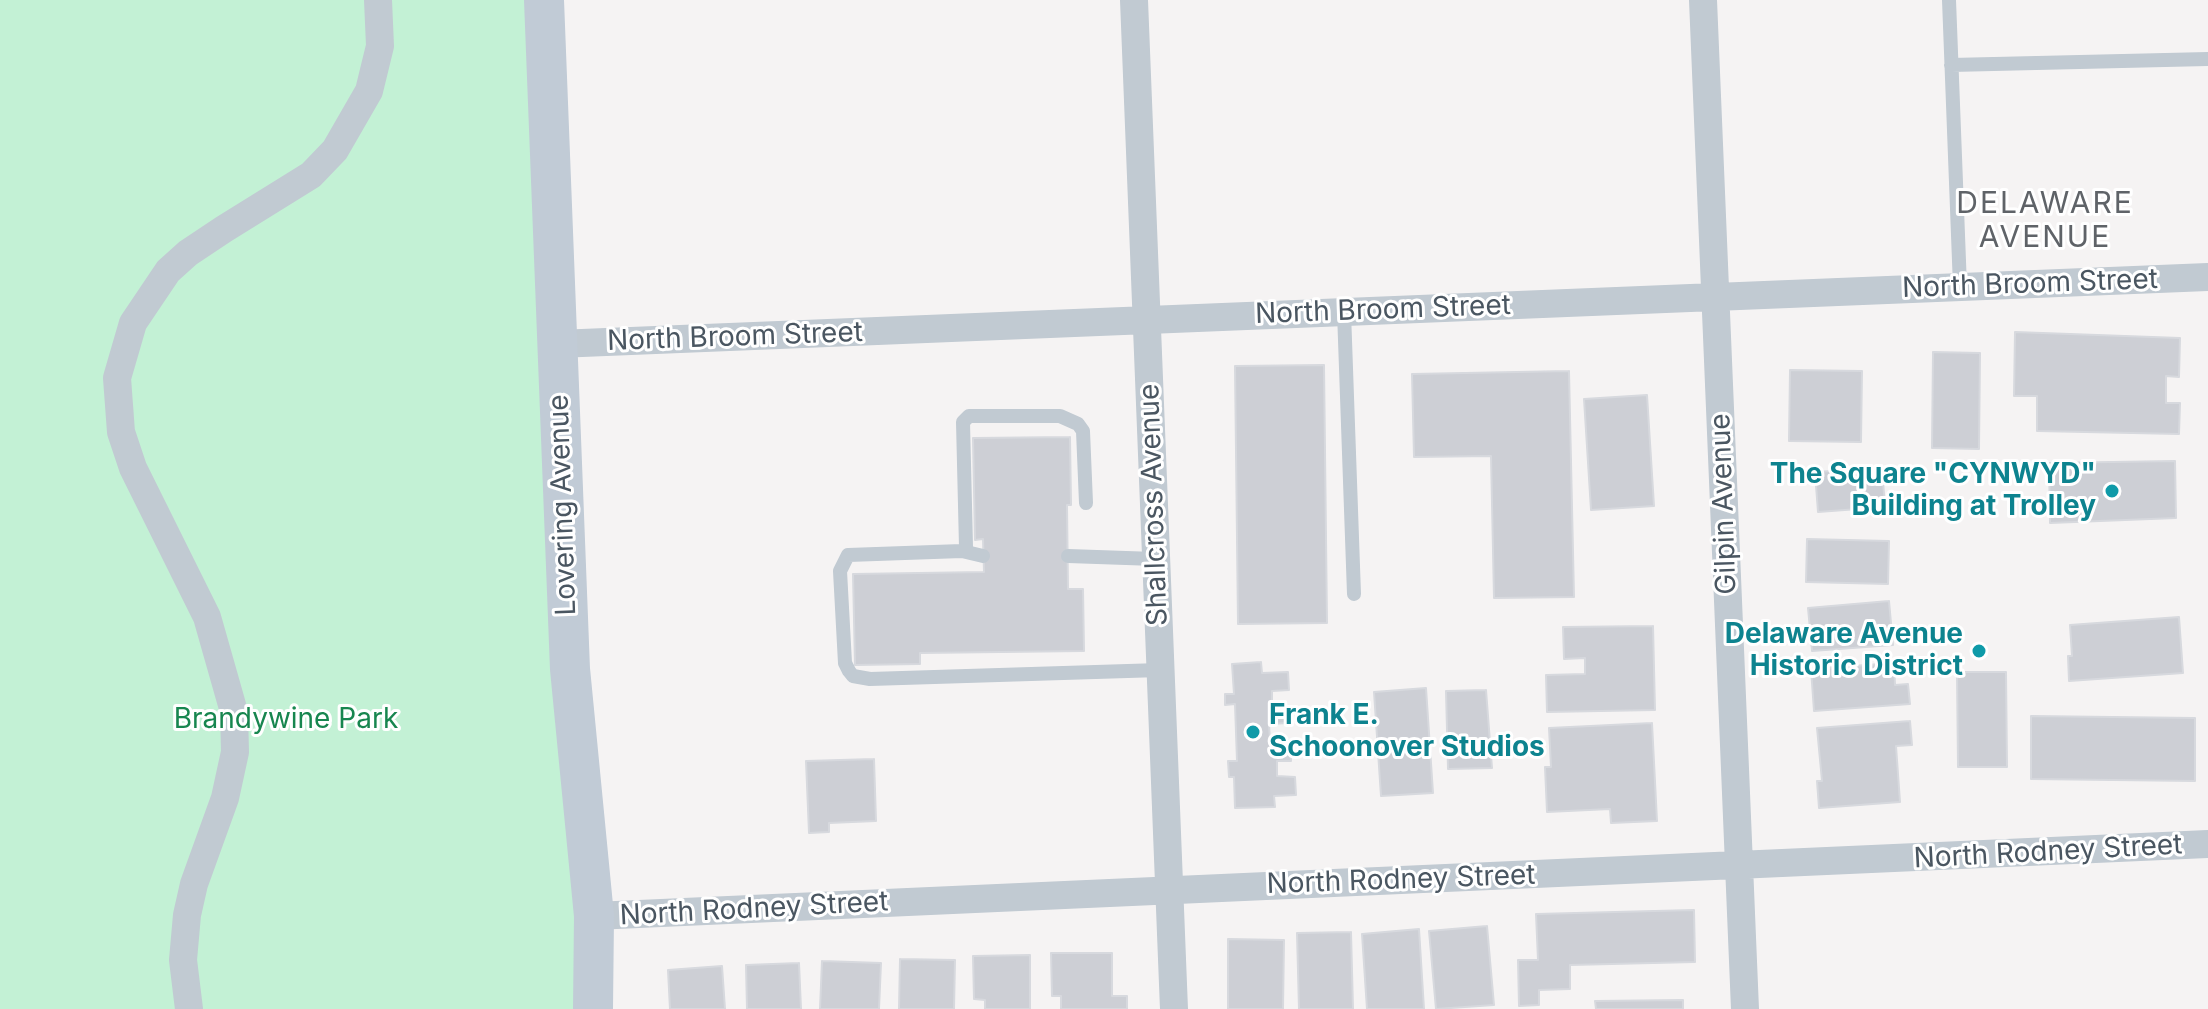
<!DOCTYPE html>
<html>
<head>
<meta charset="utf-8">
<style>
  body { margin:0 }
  canvas { display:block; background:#f5f3f3 }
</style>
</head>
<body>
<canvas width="2208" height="1009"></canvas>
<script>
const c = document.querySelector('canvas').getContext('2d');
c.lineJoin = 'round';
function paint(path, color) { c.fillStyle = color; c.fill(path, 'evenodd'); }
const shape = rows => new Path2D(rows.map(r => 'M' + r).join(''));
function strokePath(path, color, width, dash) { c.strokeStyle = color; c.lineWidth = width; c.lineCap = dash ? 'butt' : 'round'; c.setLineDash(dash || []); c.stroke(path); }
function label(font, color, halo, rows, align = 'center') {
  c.font = font + ' Inter,sans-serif'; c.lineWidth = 6; c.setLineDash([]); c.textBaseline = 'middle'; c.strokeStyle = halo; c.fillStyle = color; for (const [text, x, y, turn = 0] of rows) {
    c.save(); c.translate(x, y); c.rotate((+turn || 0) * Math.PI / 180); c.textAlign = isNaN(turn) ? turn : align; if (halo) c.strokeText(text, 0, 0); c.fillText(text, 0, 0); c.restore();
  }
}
paint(shape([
  [0,0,544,0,593,1009,0,1009]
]), '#c3f1d5');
const building = shape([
  [2015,332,2180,338,2179,377,2166,376,2166,403,2180,403,2179,434,2037,431,2037,396,2014,396,2015,332],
  [1933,352,1980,353,1979,449,1932,448,1933,352],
  [1324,365,1327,623,1238,624,1235,366,1324,365],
  [1790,370,1862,371,1861,442,1789,441,1790,370],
  [1569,371,1574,597,1494,598,1491,456,1414,457,1412,374,1569,371],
  [1647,395,1654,506,1591,510,1584,399,1647,395],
  [1070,437,1071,505,1067,505,1068,589,1083,589,1084,651,920,653,920,664,855,665,853,574,984,572,983,539,975,540,973,438,1070,437],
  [2175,461,2176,518,2050,523,2049,463,2175,461],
  [1882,468,1885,507,1818,512,1815,472,1882,468],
  [1807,539,1889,541,1888,584,1806,582,1807,539],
  [1889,601,1893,645,1812,651,1808,608,1889,601],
  [2179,617,2183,673,2069,681,2068,656,2072,656,2070,625,2179,617],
  [1653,626,1655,710,1547,712,1546,675,1585,674,1585,658,1564,659,1563,627,1653,626],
  [1261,662,1262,673,1288,672,1289,690,1272,691,1272,708,1288,708,1289,723,1269,724,1270,741,1290,740,1291,761,1277,761,1277,776,1295,777,1296,795,1274,796,1275,807,1235,808,1234,777,1229,777,1228,761,1237,761,1235,704,1225,705,1225,694,1234,694,1232,664,1261,662],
  [1894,663,1895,685,1908,684,1910,704,1814,711,1811,669,1894,663],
  [1957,672,2006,672,2007,767,1958,767,1957,672],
  [1426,688,1433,793,1381,796,1374,692,1426,688],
  [1486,690,1492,768,1448,769,1446,691,1486,690],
  [2031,716,2195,718,2195,781,2031,779,2031,716],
  [1910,721,1912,745,1896,746,1900,802,1819,808,1817,781,1822,781,1817,728,1910,721],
  [1652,723,1657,821,1611,823,1610,809,1547,812,1545,767,1551,767,1549,728,1652,723],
  [874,759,876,821,829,823,829,832,809,833,806,761,874,759],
  [1694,910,1695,962,1570,965,1570,989,1539,990,1539,1005,1519,1006,1518,960,1538,960,1536,914,1694,910],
  [1487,926,1494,1005,1436,1009,1429,931,1487,926],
  [1419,929,1424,1009,1367,1009,1362,934,1419,929],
  [1351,932,1353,1009,1299,1009,1297,933,1351,932],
  [1228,939,1284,940,1283,1009,1228,1009,1228,939],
  [1051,953,1112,953,1112,996,1127,996,1127,1009,1061,1009,1061,996,1052,996,1051,953],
  [1030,955,1030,1009,985,1009,985,1000,974,999,973,956,1030,955],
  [900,959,955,960,954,1009,899,1009,900,959],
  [822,961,881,963,879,1009,820,1009,822,961],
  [799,963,801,1009,747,1009,746,965,799,963],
  [722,966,725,1009,670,1009,668,970,722,966],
  [1683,1000,1683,1009,1596,1009,1595,1001,1683,1000]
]);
paint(building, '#cdcfd5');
strokePath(building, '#d7d9de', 2);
strokePath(shape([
  [1949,0,1960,287],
  [1951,65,2208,59],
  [1344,312,1354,594],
  [1086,503,1083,431,1078,424,1060,416,969,416,963,422,966,547,962,551,848,555,840,571,845,663,849,671,853,676,870,679,1160,670],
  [962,551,983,556],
  [1068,556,1155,559]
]), '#c1cad2', 14);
strokePath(shape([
  [1134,0,1174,1009],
  [1703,0,1745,1009],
  [557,344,2208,277],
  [594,916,2208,844],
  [189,1009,183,960,187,915,194,884,225,798,235,752,234,712,207,617,133,468,121,432,117,378,133,323,168,271,188,253,224,229,311,175,335,150,369,91,380,46,378,0]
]), '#c1cad2', 28);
strokePath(shape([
  [544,0,570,669,594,916,593,1009]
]), '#c1cbd6', 40);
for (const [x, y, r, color] of [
  [2112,491,8,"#0f9aa8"],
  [1979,651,8,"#0f9aa8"],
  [1253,732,8,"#0f9aa8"]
]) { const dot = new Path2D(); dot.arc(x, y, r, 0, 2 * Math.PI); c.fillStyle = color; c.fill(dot); strokePath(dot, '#fff', 3); }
label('28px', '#4a5661', '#fff', [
  ["North Broom Street",2030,284,-2],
  ["North Broom Street",1383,310,-2],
  ["North Broom Street",735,337,-2],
  ["Gilpin Avenue",1724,504,-92],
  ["Lovering Avenue",563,505,-92],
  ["Shallcross Avenue",1154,505,-92],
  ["North Rodney Street",2048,852,-3],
  ["North Rodney Street",1401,880,-2],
  ["North Rodney Street",754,909,-3]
]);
label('bold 28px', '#0d838f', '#fff', [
  ["The Square \"CYNWYD\"",2096,475],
  ["Building at Trolley",2096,507],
  ["Delaware Avenue",1963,635],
  ["Historic District",1963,667],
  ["Frank E.",1269,716,"left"],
  ["Schoonover Studios",1269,748,"left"]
], 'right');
label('28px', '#17864f', '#fff', [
  ["Brandywine Park",286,720]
]);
c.letterSpacing = '2px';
label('30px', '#5f6368', '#fff', [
  ["DELAWARE",2045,204],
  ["AVENUE",2045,238]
]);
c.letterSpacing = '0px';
</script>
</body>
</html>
